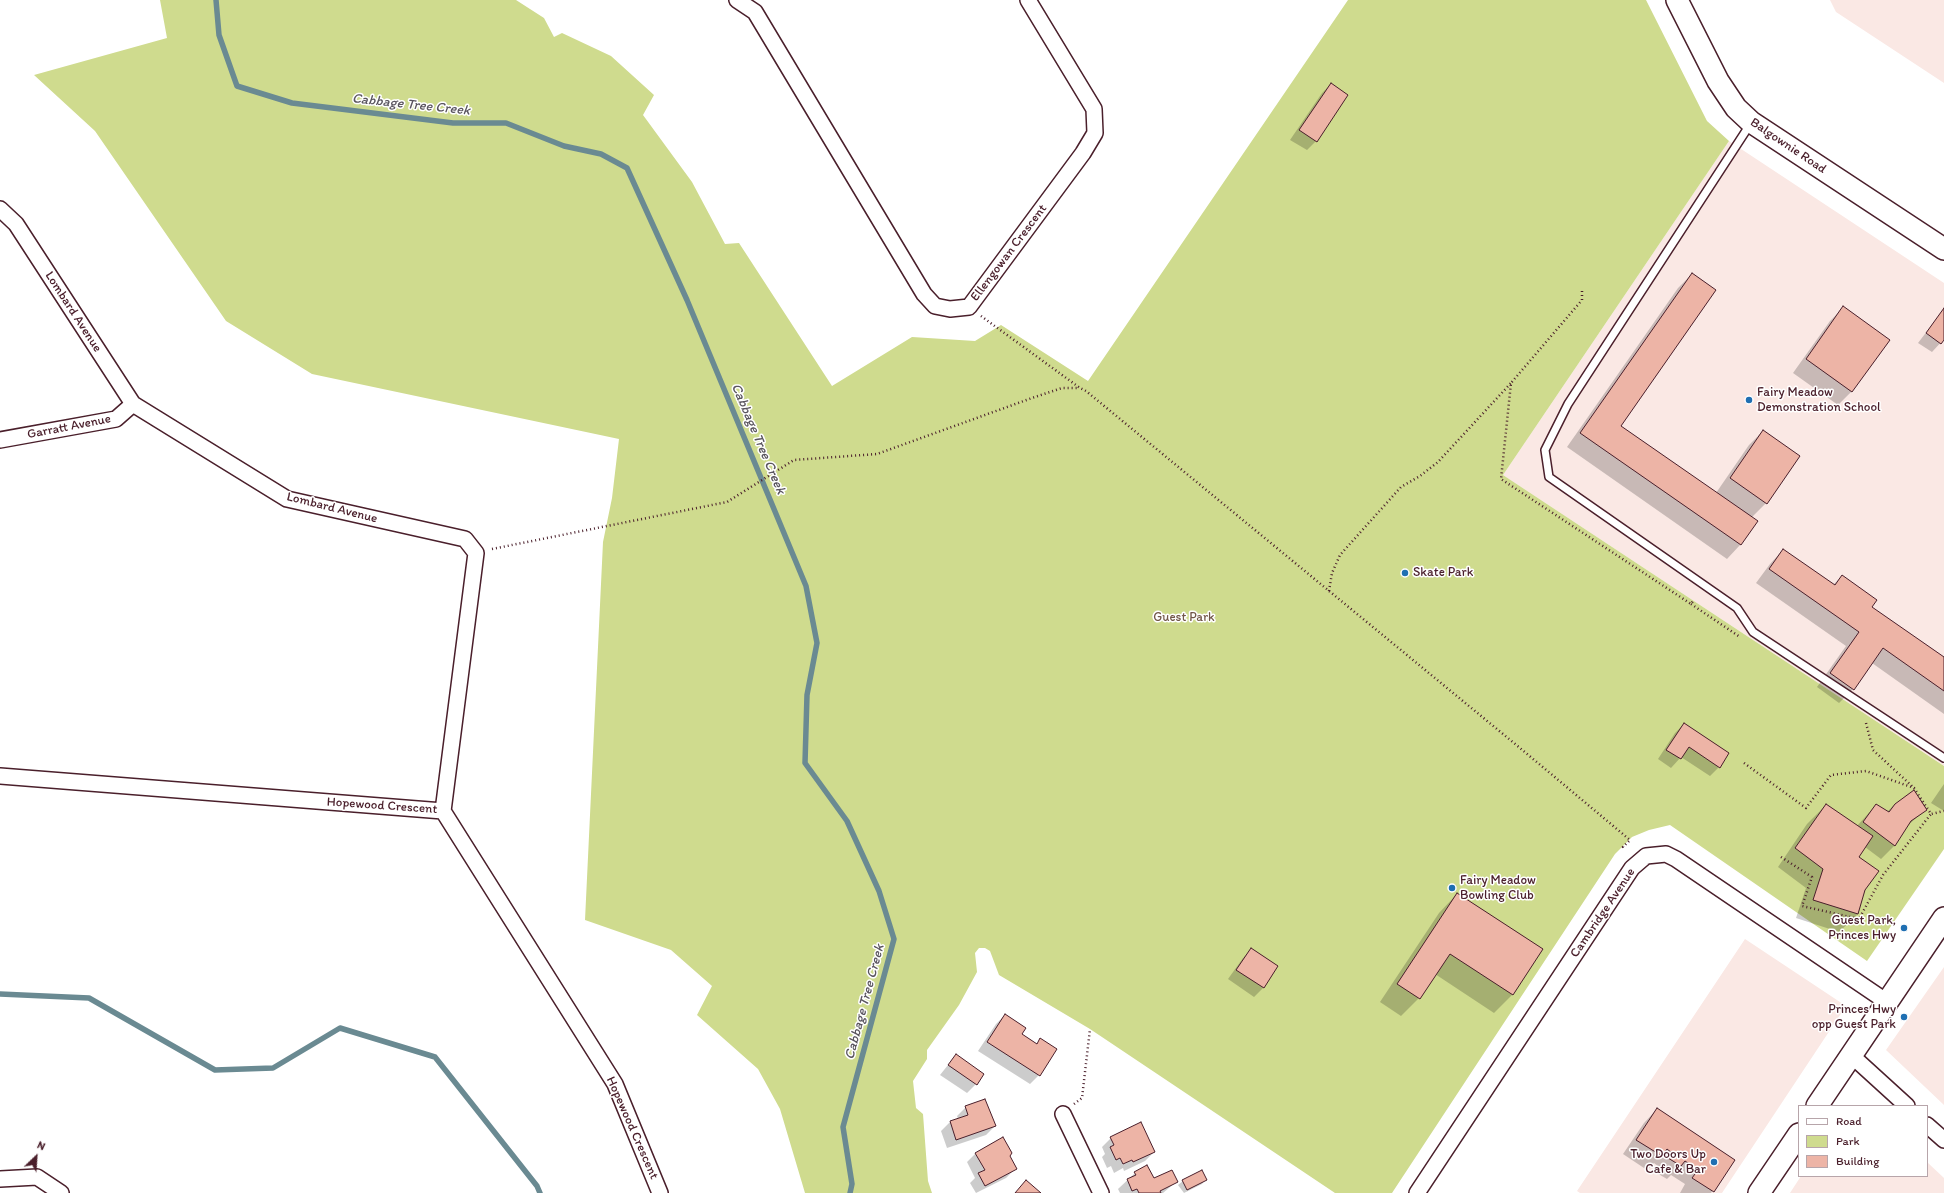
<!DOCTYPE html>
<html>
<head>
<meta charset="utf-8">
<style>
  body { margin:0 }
  #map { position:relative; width:1944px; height:1193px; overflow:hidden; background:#fff; font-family:Itim,sans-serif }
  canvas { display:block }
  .legend { position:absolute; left:1798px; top:1105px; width:130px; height:72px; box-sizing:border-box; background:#fff; border:1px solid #b7a5aa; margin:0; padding:5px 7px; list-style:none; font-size:12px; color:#4a1f2b }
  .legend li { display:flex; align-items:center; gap:8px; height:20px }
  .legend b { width:20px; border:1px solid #b7a5aa }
  .north { position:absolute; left:16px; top:1137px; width:40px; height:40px; -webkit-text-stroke:3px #fff; paint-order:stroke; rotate:25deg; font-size:11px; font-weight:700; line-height:16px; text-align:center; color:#4a1f2b }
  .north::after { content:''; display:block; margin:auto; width:14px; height:18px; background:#4a1f2b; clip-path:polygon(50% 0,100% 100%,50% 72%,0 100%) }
</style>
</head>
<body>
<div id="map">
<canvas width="1944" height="1193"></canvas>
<ul class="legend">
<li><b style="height:5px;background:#fff"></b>Road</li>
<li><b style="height:11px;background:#cfdb8e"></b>Park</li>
<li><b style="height:11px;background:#edb4a6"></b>Building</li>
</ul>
<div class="north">N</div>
</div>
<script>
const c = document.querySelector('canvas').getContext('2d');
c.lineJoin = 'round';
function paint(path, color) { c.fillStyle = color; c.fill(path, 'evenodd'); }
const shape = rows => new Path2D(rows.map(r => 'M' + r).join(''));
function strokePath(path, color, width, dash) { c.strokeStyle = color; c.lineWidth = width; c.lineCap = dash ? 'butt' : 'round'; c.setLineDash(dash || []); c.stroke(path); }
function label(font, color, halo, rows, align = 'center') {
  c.font = font + ' Itim,sans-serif'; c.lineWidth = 3; c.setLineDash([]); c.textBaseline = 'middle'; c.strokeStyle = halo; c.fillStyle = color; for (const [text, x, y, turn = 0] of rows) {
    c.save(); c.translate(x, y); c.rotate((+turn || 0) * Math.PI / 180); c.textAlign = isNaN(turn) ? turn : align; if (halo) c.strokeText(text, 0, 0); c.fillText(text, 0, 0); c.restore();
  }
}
paint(shape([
  [1830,0,1944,0,1944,83,1836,12],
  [1729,141,1944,283,1944,766,1503,475],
  [1745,939,1846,1006,1722,1193,1580,1193,1577,1191],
  [1944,967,1944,1105,1886,1050],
  [1927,1162,1944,1178,1944,1193,1790,1193,1801,1176,1927,1176]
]), '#fae8e4');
paint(shape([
  [160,0,516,0,544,18,554,37,562,33,611,56,654,95,643,115,692,182,725,244,739,243,832,386,912,337,975,341,1001,325,1088,381,1348,0,1646,0,1707,121,1729,141,1503,475,1944,766,1944,849,1867,961,1670,825,1649,830,1632,837,1615,854,1392,1193,1335,1193,1090,1029,999,975,990,951,985,948,979,948,975,953,977,972,959,1005,927,1050,927,1059,913,1081,916,1108,923,1114,928,1181,932,1193,805,1193,780,1109,758,1069,697,1015,712,986,671,950,585,920,603,542,612,498,619,439,312,374,226,321,95,131,34,75,167,38]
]), '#cfdb8e');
paint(shape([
  [1331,84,1347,95,1316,141,1307,150,1290,140,1322,93],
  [1692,274,1620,427,1716,493,1749,445,1763,431,1766,503,1751,518,1756,522,1740,545,1727,559,1567,447,1678,288],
  [1843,308,1852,391,1838,405,1793,373,1830,321],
  [1944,309,1944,339,1932,352,1918,343],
  [1783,550,1833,585,1842,576,1871,607,1944,659,1944,714,1872,663,1853,689,1839,703,1817,687,1846,646,1756,583,1770,564],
  [1684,724,1719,767,1710,776,1681,757,1671,768,1658,759,1675,733],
  [1944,784,1944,811,1931,803],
  [1895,804,1925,810,1905,828,1895,845,1881,859,1865,847,1857,858,1864,890,1858,914,1839,932,1796,918,1806,888,1778,867,1807,824,1826,805,1857,826,1876,805,1887,812],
  [1457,894,1542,950,1512,995,1494,1013,1435,974,1419,998,1401,1016,1380,1002,1439,913],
  [1252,949,1277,967,1263,988,1254,997,1228,979,1243,958],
  [1005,1015,1021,1035,1036,1044,1040,1040,1056,1050,1039,1075,1030,1084,978,1051,996,1024],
  [956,1055,976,1084,967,1093,940,1075],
  [966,1107,995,1126,986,1135,947,1148,941,1131,950,1122,958,1119,957,1116],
  [1657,1109,1734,1160,1711,1193,1680,1193,1685,1184,1671,1175,1667,1179,1655,1172,1659,1167,1654,1163,1647,1170,1623,1154,1644,1123],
  [1111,1138,1154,1152,1145,1161,1124,1171,1123,1168,1114,1173,1111,1166,1107,1168,1102,1157,1105,1154,1102,1147],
  [976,1153,1009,1156,1015,1169,1006,1178,976,1193,970,1183,975,1178,967,1162],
  [1135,1173,1153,1180,1176,1182,1163,1193,1120,1193,1118,1189],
  [1206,1179,1202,1184,1184,1193,1178,1185,1183,1181]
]), '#0003');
strokePath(shape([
  [216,0,219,35,237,86,292,103,453,123,506,123,564,146,601,154,627,168,687,300,806,586,817,643,807,695,805,763,847,821,879,891,894,939,843,1127,852,1184,850,1193],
  [0,994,89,998,215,1070,273,1068,340,1028,435,1057,537,1186,540,1193]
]), '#6a8a92', 5.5);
const building = shape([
  [1331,83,1348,95,1317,142,1299,130,1331,83],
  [1692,273,1716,290,1621,426,1758,521,1741,545,1580,433,1692,273],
  [1843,306,1890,340,1852,392,1806,359,1843,306],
  [1944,308,1944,340,1941,344,1926,333,1944,308],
  [1763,430,1800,456,1767,504,1730,478,1763,430],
  [1783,549,1835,585,1842,575,1877,600,1872,607,1944,657,1944,691,1883,648,1854,690,1830,673,1859,632,1769,569,1783,549],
  [1684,723,1729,753,1720,768,1689,747,1681,759,1666,750,1684,723],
  [1914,790,1927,810,1911,821,1895,846,1863,822,1876,804,1889,812,1895,804,1914,790],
  [1826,804,1873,836,1859,857,1879,871,1865,890,1858,914,1813,900,1823,869,1795,848,1826,804],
  [1457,893,1543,949,1513,995,1450,954,1420,999,1397,984,1457,893],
  [1251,948,1278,966,1264,988,1236,970,1251,948],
  [1005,1014,1026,1028,1022,1034,1037,1044,1040,1038,1057,1049,1040,1076,987,1042,1005,1014],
  [956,1054,984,1074,977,1085,948,1065,956,1054],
  [985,1099,996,1126,956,1140,950,1121,968,1115,965,1106,985,1099],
  [1657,1108,1735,1160,1714,1192,1692,1178,1698,1170,1685,1161,1681,1166,1668,1158,1672,1153,1667,1149,1662,1156,1636,1140,1657,1108],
  [1141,1122,1155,1152,1133,1162,1132,1160,1123,1164,1120,1158,1116,1160,1110,1147,1114,1145,1110,1137,1141,1122],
  [1003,1137,1012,1153,1010,1156,1017,1169,985,1186,978,1173,985,1170,975,1153,1003,1137],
  [1147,1165,1154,1178,1172,1170,1178,1182,1160,1191,1161,1193,1139,1193,1137,1189,1132,1191,1127,1179,1136,1175,1134,1172,1147,1165],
  [1202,1170,1207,1180,1187,1190,1182,1180,1202,1170],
  [1026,1180,1041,1193,1015,1193,1026,1180]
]);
paint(building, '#edb4a6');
strokePath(building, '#4a1f2b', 1);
const lane = shape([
  [1751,123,1568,404,1545,450,1549,477,1737,608,1753,632,1944,758]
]);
const street = shape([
  [737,0,755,12,924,294,935,306,950,309,969,307,1083,153,1095,133,1094,109,1028,0],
  [0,209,16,224,133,404,287,499,465,539,476,553,443,811],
  [0,440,116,419,133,404],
  [0,776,443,811],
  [443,811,615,1084,660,1193],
  [1851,1055,1907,1106],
  [1063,1114,1101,1193],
  [1927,1125,1944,1140],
  [0,1179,37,1177,61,1193],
  [1417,1193,1632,868,1646,856,1666,854,1676,859,1887,1002]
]);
const secondary = shape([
  [1677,0,1718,81,1736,108,1751,122,1944,249],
  [1817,1106,1944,918],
  [1759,1193,1799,1134]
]);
strokePath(lane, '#4a1f2b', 10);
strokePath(street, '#4a1f2b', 18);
strokePath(secondary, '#4a1f2b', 24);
strokePath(shape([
  [1582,291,1582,300,1511,383,1501,479,1691,604,1693,601],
  [981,316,1080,388,1086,391,1520,748,1630,840,1623,847,1625,850],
  [492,549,727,502,794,460,877,454,1032,398,1062,388,1079,388],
  [1329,591,1332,573,1340,555,1401,487,1420,476,1438,462,1511,383],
  [1691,604,1740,637],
  [1866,723,1873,750,1914,788],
  [1744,763,1806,808,1831,775,1866,771,1914,788,1931,814,1944,811],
  [1781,857,1812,877,1802,906,1859,919,1883,875,1931,814],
  [1074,1104,1082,1098,1090,1029]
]), '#4a1f2b', 2.5, [1, 3]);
strokePath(lane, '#fff', 7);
strokePath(street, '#fff', 15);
strokePath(secondary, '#fff', 21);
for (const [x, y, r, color] of [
  [1749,400,4,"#1f6fb2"],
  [1405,573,4,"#1f6fb2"],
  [1452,888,4,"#1f6fb2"],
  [1904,928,4,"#1f6fb2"],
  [1904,1017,4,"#1f6fb2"],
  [1714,1162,4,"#1f6fb2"]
]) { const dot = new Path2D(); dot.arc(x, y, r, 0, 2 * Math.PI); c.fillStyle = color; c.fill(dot); strokePath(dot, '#fff', 1.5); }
label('13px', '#4a1f2b', '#fff', [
  ["Balgownie Road",1788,146,34],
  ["Ellengowan Crescent",1009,253,-53],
  ["Lombard Avenue",73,312,57],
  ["Garratt Avenue",69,427,-11],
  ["Lombard Avenue",332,508,14],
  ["Hopewood Crescent",382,806,4],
  ["Cambridge Avenue",1603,913,-56],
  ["Hopewood Crescent",632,1128,66]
]);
label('13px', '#4a1f2b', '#fff', [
  ["Fairy Meadow",1757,393],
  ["Demonstration School",1757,408],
  ["Skate Park",1413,573],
  ["Fairy Meadow",1460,881],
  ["Bowling Club",1460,896],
  ["Guest Park,",1896,921,"right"],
  ["Princes Hwy",1896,936,"right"],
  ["Princes Hwy",1896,1010,"right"],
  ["opp Guest Park",1896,1025,"right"],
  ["Two Doors Up",1706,1155,"right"],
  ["Cafe & Bar",1706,1170,"right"]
], 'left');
label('13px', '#725749', '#fff', [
  ["Guest Park",1184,618]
]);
label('italic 14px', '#5a555f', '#fff', [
  ["Cabbage Tree Creek",411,105,6],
  ["Cabbage Tree Creek",758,439,67],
  ["Cabbage Tree Creek",865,1002,-75]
]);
</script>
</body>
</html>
